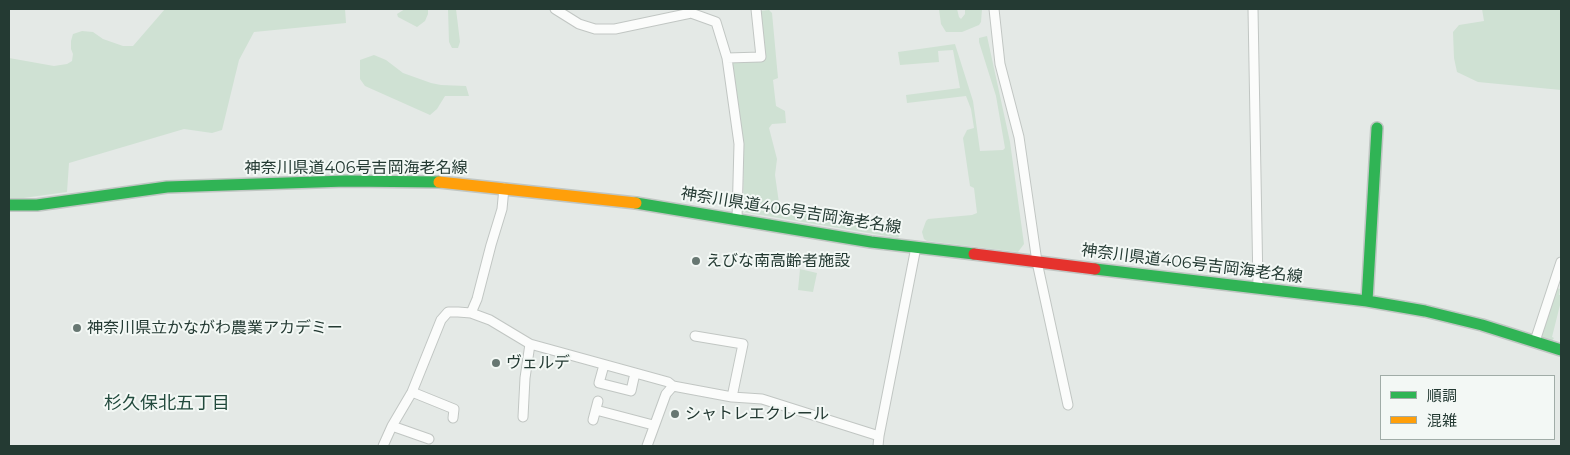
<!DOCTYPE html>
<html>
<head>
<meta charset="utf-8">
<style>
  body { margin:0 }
  #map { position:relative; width:1570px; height:455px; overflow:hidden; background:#e4e9e6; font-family:Montserrat,"Noto Sans JP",sans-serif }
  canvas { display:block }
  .frame { position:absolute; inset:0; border:10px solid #243a33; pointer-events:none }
  .legend { position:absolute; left:1380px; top:375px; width:175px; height:65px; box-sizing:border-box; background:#f3f8f5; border:1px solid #a0aca7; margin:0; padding:6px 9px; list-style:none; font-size:15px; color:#243a33 }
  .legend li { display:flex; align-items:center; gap:10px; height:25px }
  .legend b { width:25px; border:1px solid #a0aca7 }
</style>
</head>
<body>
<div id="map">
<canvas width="1570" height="455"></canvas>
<div class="frame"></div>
<ul class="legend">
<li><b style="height:6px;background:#30b455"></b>順調</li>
<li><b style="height:6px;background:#ff9f0a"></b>混雑</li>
</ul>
</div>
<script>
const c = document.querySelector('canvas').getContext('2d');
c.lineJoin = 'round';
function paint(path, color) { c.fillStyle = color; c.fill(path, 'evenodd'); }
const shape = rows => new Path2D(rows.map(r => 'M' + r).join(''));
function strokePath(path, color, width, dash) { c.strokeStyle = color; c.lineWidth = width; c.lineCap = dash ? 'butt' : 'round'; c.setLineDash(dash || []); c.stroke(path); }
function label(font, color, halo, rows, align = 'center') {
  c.font = font + ' Montserrat,"Noto Sans JP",sans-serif'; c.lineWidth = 4; c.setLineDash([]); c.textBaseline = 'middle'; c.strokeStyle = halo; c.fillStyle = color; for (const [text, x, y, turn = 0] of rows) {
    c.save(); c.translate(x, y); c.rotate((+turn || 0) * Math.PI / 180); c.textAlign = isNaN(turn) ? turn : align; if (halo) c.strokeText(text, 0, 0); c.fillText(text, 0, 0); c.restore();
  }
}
paint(shape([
  [165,9,345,9,346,23,254,32,239,60,222,130,212,133,184,129,69,163,67,192,9,200,9,58,54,66,67,64,72,61,73,54,71,49,71,41,73,34,82,31,93,32,103,39,123,46,133,46],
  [405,9,428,9,428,14,425,21,417,27,398,17,397,14],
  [448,9,456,9,460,42,458,48,452,48,449,42],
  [939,9,957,9,959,17,961,19,965,14,965,9,982,9,981,22,979,25,962,32,946,32,941,24],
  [1482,9,1561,9,1561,90,1478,82,1457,72,1454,58,1453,32,1459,25,1484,21],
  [769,10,772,13,778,78,773,80,776,106,785,111,786,123,772,124,769,128,777,159,775,175,780,210,784,213,806,211,814,219,839,218,843,222,849,222,855,220,858,216,867,214,872,223,874,224,896,222,898,225,900,235,898,238,743,212,744,143,729,65,733,61,763,61,758,13,760,11],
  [987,36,1010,142,1024,244,1018,252,927,241,924,239,922,232,926,221,928,219,972,215,977,213,974,188,970,186,963,138,967,130,974,128,971,109,966,96,907,103,906,95,960,88,953,50,938,51,939,62,900,65,898,52,955,44,973,101,980,151,1003,150,1005,148,996,96,979,42,979,38],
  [374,55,386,60,403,73,431,83,441,85,466,86,469,96,445,96,437,109,430,115,365,86,360,79,360,60],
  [800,269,817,273,813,292,798,290],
  [1557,288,1560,289,1559,295,1561,295,1561,301,1552,337,1554,338,1551,342,1540,339]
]), '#cfe1d3');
const street = shape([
  [555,9,579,24,595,29,615,29,691,13,716,22,727,58,739,144,737,219],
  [994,9,1000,64,1019,137,1037,262,1068,405],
  [1253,9,1258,287],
  [727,58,761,57,756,9],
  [471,313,477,299,491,245,502,209,504,188],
  [695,336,743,344,732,397],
  [1535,341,1561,262],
  [604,365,599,383,631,391,635,373],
  [412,392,454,409,453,418],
  [596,410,653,425],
  [523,417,525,378,530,344],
  [593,420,598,401],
  [392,426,429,439],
  [383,446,392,426,412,392,441,320,448,312,458,312,471,313,490,320,530,344,668,382,673,386,732,397,762,399,879,436],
  [647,446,666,394,673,386],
  [878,446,879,436,916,247]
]);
const fast = shape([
  [636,203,871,242,974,254],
  [9,205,37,205,167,187,346,181,439,182],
  [1095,269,1367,301,1425,311,1482,325,1561,350],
  [1367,301,1377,128]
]);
const slow = shape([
  [439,182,636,203]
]);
const jam = shape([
  [974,254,1095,269]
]);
strokePath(street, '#c1c6c3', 11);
strokePath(fast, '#c0c6c3', 14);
strokePath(slow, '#c0c6c3', 14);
strokePath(jam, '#c0c6c3', 14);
strokePath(street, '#fbfcfb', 9);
strokePath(fast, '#30b455', 11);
strokePath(slow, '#ff9f0a', 11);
strokePath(jam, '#e5322d', 11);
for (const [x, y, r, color] of [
  [696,261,5,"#677772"],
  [77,328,5,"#677772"],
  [496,363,5,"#677772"],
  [675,414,5,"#677772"]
]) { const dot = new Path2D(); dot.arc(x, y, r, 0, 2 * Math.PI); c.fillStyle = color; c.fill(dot); strokePath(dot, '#f3f8f5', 2); }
label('16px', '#243a33', '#f3f8f5', [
  ["神奈川県道406号吉岡海老名線",356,168],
  ["神奈川県道406号吉岡海老名線",791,211,9],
  ["神奈川県道406号吉岡海老名線",1192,264,7]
]);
label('16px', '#243a33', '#f3f8f5', [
  ["えびな南高齢者施設",706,261],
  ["神奈川県立かながわ農業アカデミー",87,328],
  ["ヴェルデ",506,363],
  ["シャトレエクレール",685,414]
], 'left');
label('18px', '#224a3d', '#f3f8f5', [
  ["杉久保北五丁目",167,404]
]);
</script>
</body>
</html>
